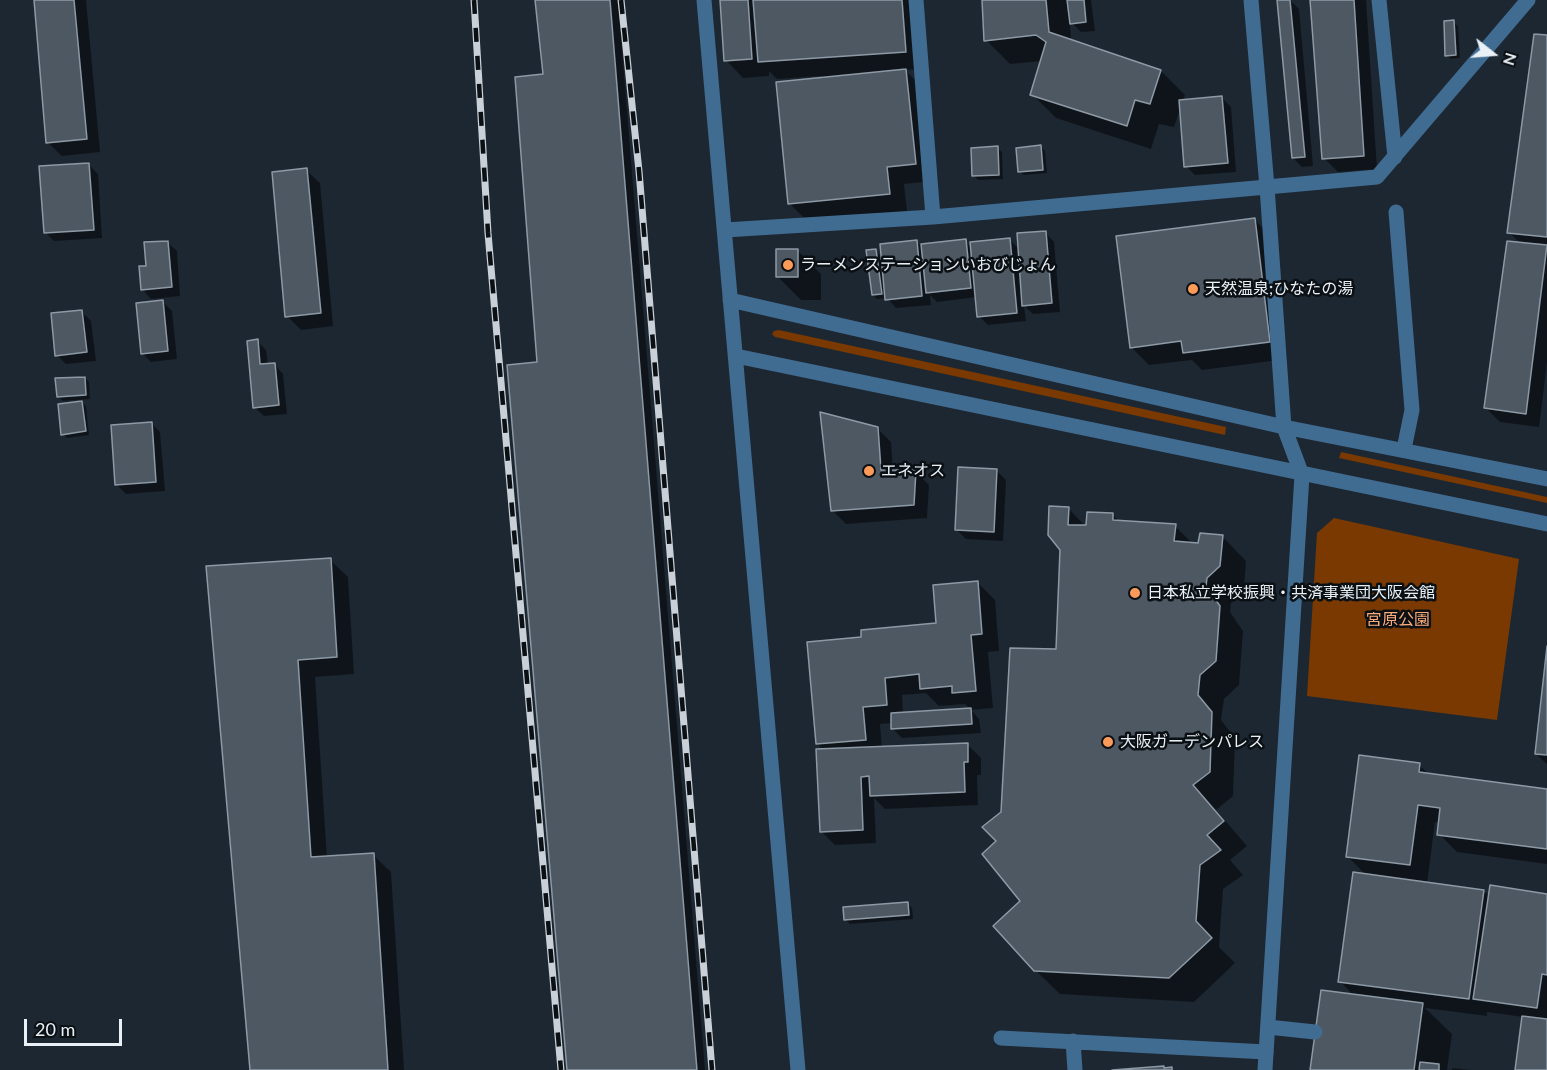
<!DOCTYPE html>
<html>
<head>
<meta charset="utf-8">
<style>
  body { margin:0 }
  #map { position:relative; width:1547px; height:1070px; overflow:hidden; background:#1d2731; font-family:Lato,sans-serif }
  canvas { display:block }
  .north { position:absolute; left:1463px; top:24px; width:60px; height:60px; -webkit-text-stroke:4px #0b1014; paint-order:stroke; rotate:107deg; font-size:16px; font-weight:700; line-height:24px; text-align:center; color:#e9f0f6 }
  .north::after { content:''; display:block; margin:auto; width:21px; height:27px; background:#e9f0f6; clip-path:polygon(50% 0,100% 100%,50% 72%,0 100%) }
  .scale { position:absolute; left:24px; top:1019px; width:98px; height:27px; box-sizing:border-box; border:3px solid #e9f0f6; border-top:0; padding-left:8px; font-size:18px; line-height:21px; white-space:nowrap; color:#e9f0f6; -webkit-text-stroke:4px #0b1014; paint-order:stroke }
</style>
</head>
<body>
<div id="map">
<canvas width="1547" height="1070"></canvas>
<div class="north">N</div>
<div class="scale">20 m</div>
</div>
<script>
const c = document.querySelector('canvas').getContext('2d');
c.lineJoin = 'round';
function paint(path, color) { c.fillStyle = color; c.fill(path, 'evenodd'); }
const shape = rows => new Path2D(rows.map(r => 'M' + r).join(''));
function strokePath(path, color, width, dash) { c.strokeStyle = color; c.lineWidth = width; c.lineCap = dash ? 'butt' : 'round'; c.setLineDash(dash || []); c.stroke(path); }
function label(font, color, halo, rows, align = 'center') {
  c.font = font + ' Lato,"Noto Sans JP",sans-serif'; c.lineWidth = 5; c.setLineDash([]); c.textBaseline = 'middle'; c.strokeStyle = halo; c.fillStyle = color; for (const [text, x, y, turn = 0] of rows) {
    c.save(); c.translate(x, y); c.rotate((+turn || 0) * Math.PI / 180); c.textAlign = isNaN(turn) ? turn : align; if (halo) c.strokeText(text, 0, 0); c.fillText(text, 0, 0); c.restore();
  }
}
paint(shape([
  [779,330,1226,427,1225,435,775,337,772,334,774,331],
  [1341,452,1547,497,1547,503,1339,458],
  [1334,518,1519,559,1497,720,1307,696,1317,533]
]), '#793900');
paint(shape([
  [35,0,86,0,100,152,62,156,48,143],
  [536,0,618,0,705,1070,568,1070,539,363,545,75],
  [721,0,918,0,923,69,905,70,923,88,933,181,904,184,907,211,807,221,790,204,821,76,777,79,769,71,769,76,743,78,726,60],
  [984,0,1091,0,1095,31,1081,32,1070,21,1071,41,1161,71,1185,95,1183,101,1222,98,1231,107,1236,172,1195,175,1186,166,1181,107,1174,127,1159,124,1151,149,1056,118,1032,94,1042,61,1010,64,986,40],
  [1285,0,1290,0,1299,9,1313,166,1302,167,1293,158],
  [1312,0,1366,0,1377,169,1338,172,1324,158],
  [1453,22,1458,26,1460,58,1451,59,1447,55],
  [1547,37,1547,363,1539,427,1500,422,1486,408,1521,244,1509,232],
  [1041,147,1045,151,1047,173,1024,175,1019,171],
  [997,148,1002,152,1003,179,978,180,974,176],
  [88,164,98,174,102,238,54,241,45,232],
  [306,170,320,183,333,326,301,330,287,316],
  [1254,219,1272,237,1287,359,1202,370,1192,360,1149,365,1131,347],
  [1045,232,1054,242,1060,312,1033,314,1024,306,1026,321,988,325,979,316,977,297,937,302,930,295,931,305,896,308,887,298,877,299,873,295,876,251,883,258,916,241,921,246,965,241,972,248,1009,239,1019,249],
  [167,242,177,251,180,296,151,299,142,289,148,267],
  [797,250,821,274,821,300,801,300,777,276],
  [163,302,172,311,177,359,151,362,142,353],
  [82,312,91,321,96,361,66,364,57,355],
  [257,341,266,350,268,365,274,364,283,374,287,414,264,416,254,407],
  [85,378,89,382,90,399,63,401,58,397],
  [81,402,86,406,89,435,67,438,63,434],
  [151,423,160,432,165,491,126,494,117,485],
  [877,428,891,442,893,471,915,471,929,485,927,518,846,524,832,510],
  [996,470,1006,480,1003,541,966,539,957,530],
  [1068,508,1087,528,1112,514,1120,522,1175,526,1193,544,1199,545,1222,536,1246,561,1244,590,1231,603,1230,612,1243,631,1239,685,1224,699,1221,720,1235,738,1233,796,1216,810,1247,846,1230,860,1243,875,1223,889,1219,947,1235,963,1194,1002,1060,994,1035,970,1022,901,998,841,1002,813,1057,651],
  [330,560,348,577,354,674,315,677,327,858,373,855,391,872,404,1070,252,1070,207,568],
  [977,582,995,600,999,651,988,652,993,708,971,710,979,719,981,733,902,738,893,729,893,723,880,724,882,748,967,744,981,758,981,775,977,775,978,805,885,809,874,798,876,843,835,845,821,831,824,751,817,743,863,639,938,624],
  [926,693,939,706,965,704,971,710,903,714,902,695],
  [1547,660,1547,764,1536,754],
  [1419,765,1430,775,1547,791,1547,864,1457,852,1439,834,1440,823,1435,822,1427,884,1484,891,1490,897,1547,895,1547,1070,1517,1070,1523,1017,1487,1012,1487,1016,1425,1008,1452,1034,1447,1070,1312,1070,1354,996,1340,981,1367,876,1347,856],
  [908,904,912,908,913,919,850,924,845,919],
  [1452,1068,1471,1070,1452,1070]
]), '#0007');
const building = shape([
  [34,0,74,0,87,139,46,143,34,0],
  [535,0,610,0,697,1070,567,1070,507,365,537,362,515,77,543,74,535,0],
  [720,0,748,0,752,59,724,61,720,0],
  [753,0,902,0,906,52,758,62,753,0],
  [982,0,1046,0,1049,32,1161,70,1150,104,1135,100,1127,126,1030,95,1046,42,1036,35,984,41,982,0],
  [1067,0,1084,0,1086,22,1070,24,1067,0],
  [1277,0,1290,0,1305,157,1292,158,1277,0],
  [1310,0,1354,0,1364,156,1322,159,1310,0],
  [1454,20,1456,55,1445,56,1444,21,1454,20],
  [1534,34,1547,35,1547,237,1507,233,1534,34],
  [906,69,916,164,887,167,890,194,788,204,776,82,906,69],
  [1222,96,1228,163,1184,167,1179,100,1222,96],
  [1041,145,1043,170,1018,172,1016,148,1041,145],
  [998,146,999,175,972,176,971,148,998,146],
  [89,163,94,230,44,233,39,166,89,163],
  [307,168,321,313,285,317,272,172,307,168],
  [1255,218,1270,342,1183,353,1181,341,1130,348,1116,236,1255,218],
  [1046,231,1052,303,1022,306,1017,233,1046,231],
  [1010,238,1017,313,977,317,970,242,1010,238],
  [966,239,971,288,926,293,921,244,966,239],
  [917,240,922,296,885,300,880,244,917,240],
  [168,241,172,287,141,290,139,266,146,266,144,242,168,241],
  [1507,241,1547,245,1526,414,1484,408,1507,241],
  [776,249,798,249,798,277,776,277,776,249],
  [876,249,882,294,872,295,866,250,876,249],
  [163,300,168,351,141,354,136,303,163,300],
  [82,310,87,352,55,356,51,313,82,310],
  [258,339,260,364,275,363,279,405,253,408,247,341,258,339],
  [85,377,86,395,57,397,55,378,85,377],
  [82,401,86,431,61,435,58,404,82,401],
  [820,412,878,427,881,470,916,470,914,505,831,511,820,412],
  [152,422,156,482,115,485,111,425,152,422],
  [958,467,997,469,994,532,955,530,958,467],
  [1049,506,1069,507,1068,525,1086,525,1087,512,1113,513,1113,520,1176,524,1174,541,1198,543,1200,533,1223,535,1220,566,1207,578,1206,586,1220,606,1216,661,1200,675,1198,695,1212,712,1210,772,1193,785,1224,821,1207,835,1221,850,1200,865,1196,921,1212,938,1169,978,1034,971,993,926,1020,901,982,854,996,841,982,827,1001,812,1010,648,1056,649,1060,550,1048,535,1049,506],
  [331,558,337,657,298,660,311,857,374,853,388,1070,250,1070,206,566,331,558],
  [978,581,982,634,971,635,976,691,952,693,952,686,920,689,919,674,885,678,887,705,863,707,866,740,816,744,807,642,861,637,861,630,936,623,933,585,978,581],
  [1547,646,1547,755,1535,754,1547,646],
  [971,708,972,724,891,729,891,713,971,708],
  [968,743,968,762,964,762,965,792,870,796,869,776,861,777,863,830,820,832,816,749,968,743],
  [1359,755,1420,763,1419,772,1547,789,1547,849,1437,835,1440,808,1418,805,1410,865,1346,857,1359,755],
  [1353,872,1484,890,1469,999,1338,982,1353,872],
  [1490,885,1547,894,1547,975,1542,974,1537,1008,1473,999,1490,885],
  [908,902,909,915,844,920,843,907,908,902],
  [1321,990,1423,1003,1414,1070,1310,1070,1321,990],
  [1522,1016,1547,1019,1547,1070,1515,1070,1522,1016],
  [1420,1062,1439,1064,1439,1070,1419,1070,1420,1062],
  [1164,1066,1164,1068,1172,1067,1172,1070,1112,1070,1164,1066]
]);
paint(building, '#4d5863');
strokePath(building, '#8d99a5', 1.5);
strokePath(shape([
  [1379,0,1395,157],
  [1267,187,1377,177,1528,0],
  [1396,212,1412,410,1404,449],
  [1268,1027,1315,1032],
  [1001,1038,1266,1052],
  [1073,1041,1075,1070]
]), '#406c92', 15);
strokePath(shape([
  [916,0,933,217],
  [725,230,933,217,1267,187],
  [1265,1070,1302,475]
]), '#406c92', 15);
strokePath(shape([
  [704,0,798,1070],
  [1251,0,1267,187,1284,427,1302,475],
  [730,300,1284,427,1547,479],
  [736,356,1547,524]
]), '#406c92', 15);
const rail = shape([
  [474,0,488,233,561,1070],
  [621,0,639,171,712,1070]
]);
strokePath(rail, '#c9d0d7', 7);
strokePath(rail, '#0b1014', 4.5, [14]);
for (const [x, y, r, color] of [
  [788,265,6,"#fe9b59"],
  [1193,289,6,"#fe9b59"],
  [869,471,6,"#fe9b59"],
  [1135,593,6,"#fe9b59"],
  [1108,742,6,"#fe9b59"]
]) { const dot = new Path2D(); dot.arc(x, y, r, 0, 2 * Math.PI); c.fillStyle = color; c.fill(dot); strokePath(dot, '#0b1014', 2); }
label('16px', '#e9f0f6', '#0b1014', [
  ["ラーメンステーションいおびじょん",800,265],
  ["天然温泉;ひなたの湯",1205,289],
  ["エネオス",881,471],
  ["日本私立学校振興・共済事業団大阪会館",1147,593],
  ["大阪ガーデンパレス",1120,742]
], 'left');
label('16px', '#fbac7a', '#0b1014', [
  ["宮原公園",1398,620]
]);
</script>
</body>
</html>
